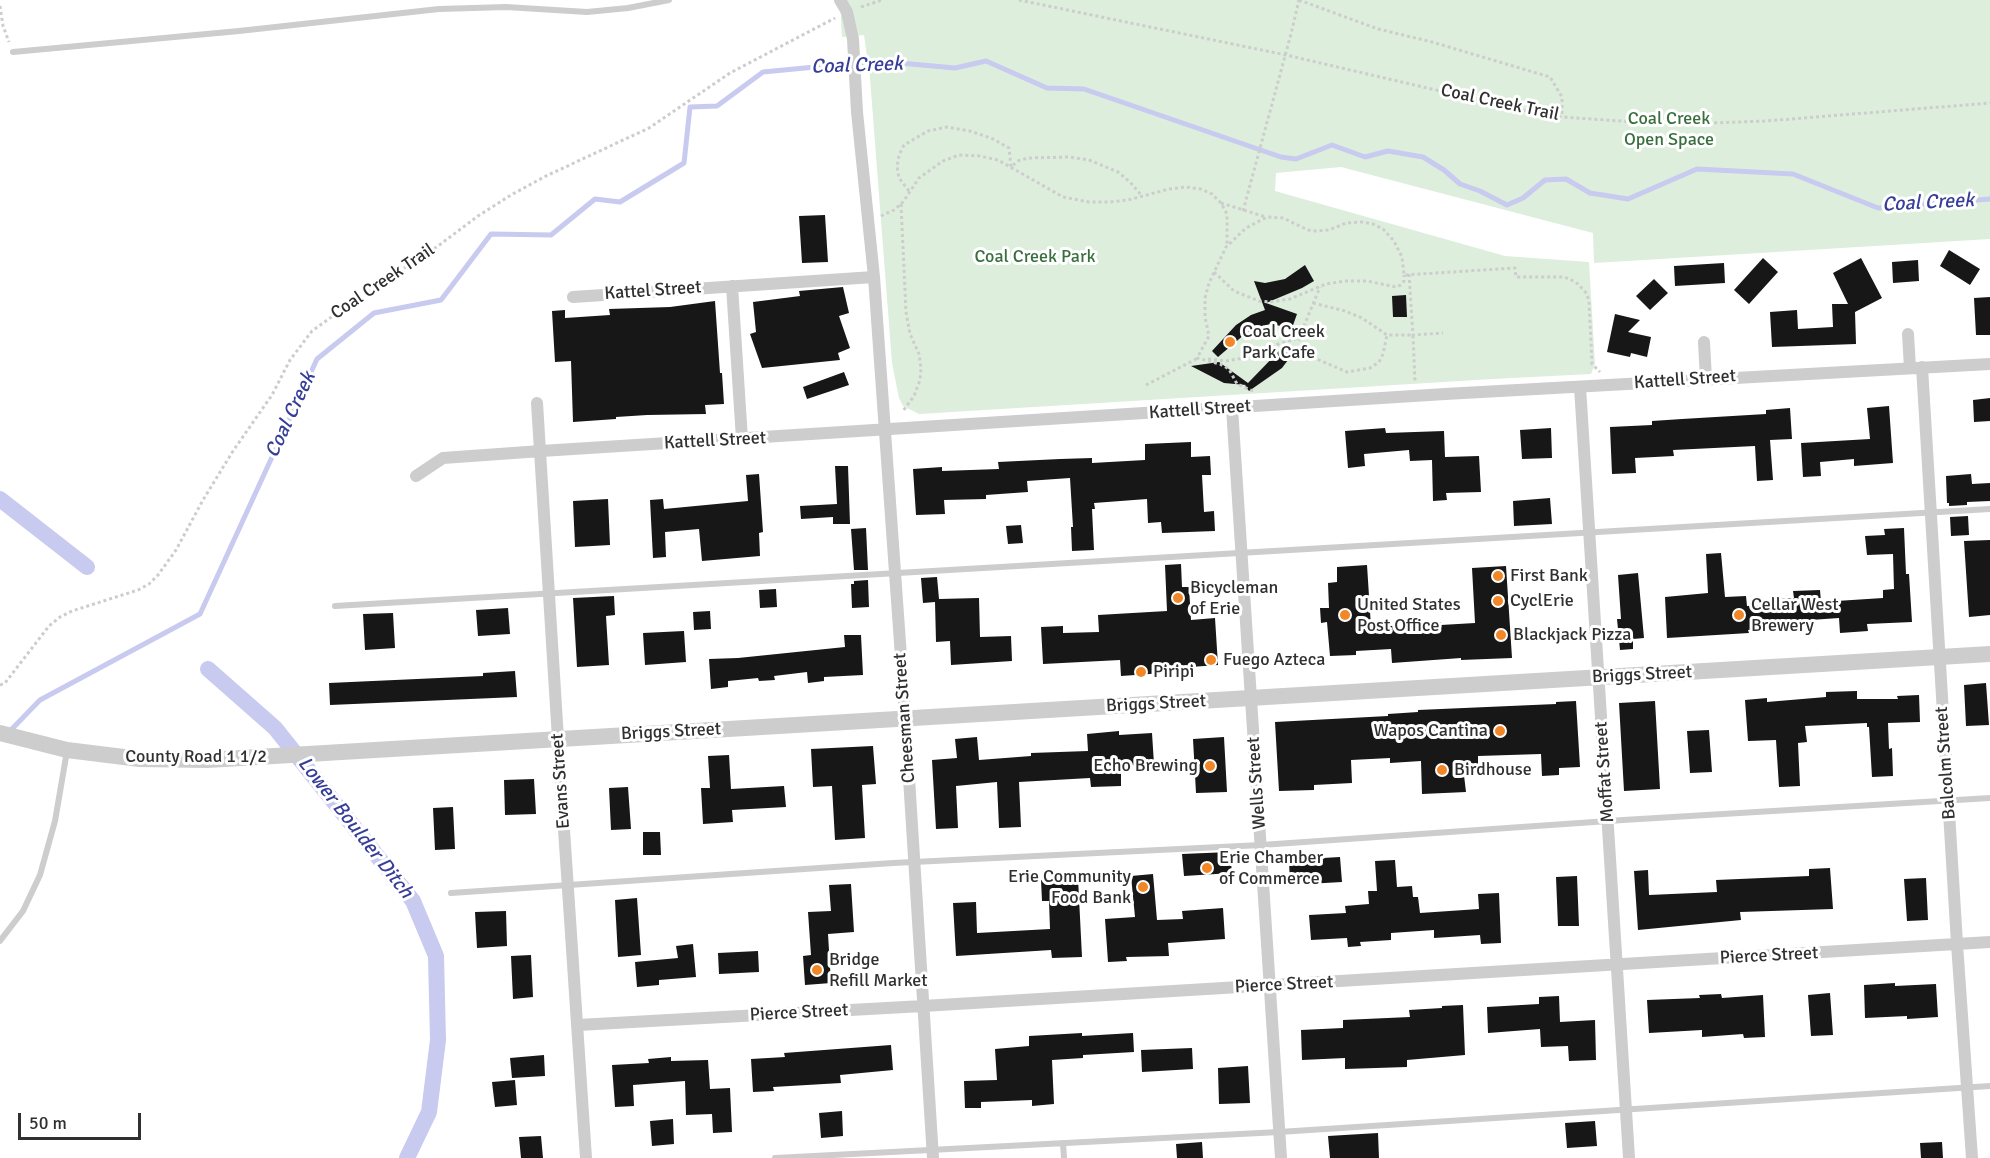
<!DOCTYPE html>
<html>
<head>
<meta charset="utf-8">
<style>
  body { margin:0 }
  #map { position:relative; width:1990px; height:1158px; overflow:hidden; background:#fff; font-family:Signika,sans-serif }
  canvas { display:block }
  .scale { position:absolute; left:18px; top:1113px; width:123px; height:27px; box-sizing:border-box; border:3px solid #303030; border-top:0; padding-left:8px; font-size:18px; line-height:21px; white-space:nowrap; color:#303030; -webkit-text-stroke:4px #fff; paint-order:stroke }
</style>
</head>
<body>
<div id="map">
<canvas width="1990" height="1158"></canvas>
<div class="scale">50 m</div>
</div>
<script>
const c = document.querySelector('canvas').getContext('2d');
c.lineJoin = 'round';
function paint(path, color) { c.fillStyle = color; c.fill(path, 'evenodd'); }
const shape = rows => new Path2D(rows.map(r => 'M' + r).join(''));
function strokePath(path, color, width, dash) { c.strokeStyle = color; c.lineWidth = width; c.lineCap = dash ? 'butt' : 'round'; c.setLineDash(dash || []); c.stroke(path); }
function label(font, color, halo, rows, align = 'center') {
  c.font = font + ' Signika,sans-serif'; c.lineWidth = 6; c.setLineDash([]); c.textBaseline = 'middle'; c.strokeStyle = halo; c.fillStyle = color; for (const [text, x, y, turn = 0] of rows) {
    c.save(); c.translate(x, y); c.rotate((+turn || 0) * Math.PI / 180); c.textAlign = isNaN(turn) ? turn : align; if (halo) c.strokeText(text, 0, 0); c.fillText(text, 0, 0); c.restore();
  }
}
paint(shape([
  [840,0,1990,0,1990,239,1594,263,1593,233,1341,167,1276,173,1275,191,1505,256,1589,262,1595,364,1591,374,1493,379,919,414,903,406,899,398,892,363,870,78,864,35,842,37]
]), '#ded');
strokePath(shape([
  [9,732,40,700,200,614,317,359,374,313,441,300,491,234,551,235,595,199,620,202,684,163,690,107,717,106,763,72,878,61,955,68,986,61,1047,88,1084,89,1281,157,1296,159,1332,145,1365,157,1388,151,1423,157,1444,170,1460,184,1480,191,1507,205,1523,198,1545,180,1566,179,1590,193,1628,199,1697,169,1793,174,1878,208,1990,199]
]), '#c8caef', 5);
strokePath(shape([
  [0,499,87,567],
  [208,669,275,728,413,901,436,956,438,1040,429,1112,407,1158]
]), '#c8caef', 16);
paint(shape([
  [825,215,828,262,802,263,799,216],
  [1949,250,1980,269,1970,285,1940,266],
  [1763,258,1778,272,1749,304,1734,290],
  [1861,258,1882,298,1855,312,1856,344,1772,347,1770,312,1797,310,1798,329,1833,327,1832,304,1848,304,1833,273],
  [1918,260,1919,281,1893,283,1892,262],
  [1724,263,1725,283,1675,286,1674,266],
  [1305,265,1314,281,1302,288,1266,303,1297,314,1292,328,1270,324,1256,328,1245,334,1218,357,1212,351,1236,325,1251,315,1265,310,1254,281,1265,283,1285,279],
  [1654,279,1668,293,1650,310,1636,296],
  [843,287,849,313,839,316,850,348,838,353,840,360,762,368,750,334,756,332,753,302,800,296,799,291],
  [1406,295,1407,317,1393,317,1392,296],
  [1990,297,1990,335,1976,335,1974,298],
  [715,301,720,373,722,373,724,404,705,405,706,414,647,415,616,417,616,419,573,422,571,361,555,362,552,311,565,310,565,318,610,315,609,309,670,307],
  [1615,314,1640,320,1628,332,1651,337,1647,357,1631,353,1630,357,1607,352],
  [1297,348,1282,368,1249,391,1245,386,1246,385,1224,383,1191,366,1219,362,1248,383,1279,351],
  [844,372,849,385,807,399,803,387],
  [1990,398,1990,421,1974,422,1973,400],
  [1889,406,1893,463,1854,466,1854,459,1820,462,1821,476,1803,477,1801,443,1870,439,1867,408],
  [1790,408,1792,439,1770,440,1773,480,1757,481,1755,446,1673,450,1674,456,1635,458,1636,473,1612,474,1610,427,1652,425,1652,421,1682,419,1766,414,1766,410],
  [1385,428,1386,433,1444,431,1445,457,1479,456,1481,492,1446,493,1447,500,1433,501,1432,460,1410,461,1409,450,1364,454,1365,466,1348,468,1345,431],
  [1551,428,1552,458,1522,459,1520,430],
  [1191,442,1191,457,1210,456,1211,475,1202,475,1204,512,1214,511,1215,531,1162,533,1161,522,1148,523,1147,499,1094,503,1095,509,1092,509,1094,550,1072,551,1071,527,1073,527,1070,478,1027,481,1028,492,986,495,986,499,944,500,945,514,916,515,913,469,942,467,942,471,999,469,998,462,1060,459,1092,458,1092,463,1145,460,1145,444],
  [835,466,848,466,850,524,833,524,833,517,801,519,800,506,837,504],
  [759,474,763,532,759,533,760,556,702,561,699,529,665,532,666,557,653,558,650,500,663,499,664,509,748,501,746,475],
  [1971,474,1972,484,1990,483,1990,501,1967,502,1967,505,1949,506,1949,503,1947,503,1946,476],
  [1550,498,1552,524,1514,526,1513,501],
  [608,499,610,545,575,547,573,501],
  [1968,516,1969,535,1951,536,1950,517],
  [1021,525,1023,543,1008,544,1006,526],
  [866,528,868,570,854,570,851,529],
  [1904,528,1906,574,1909,574,1912,622,1867,624,1868,631,1840,633,1839,618,1767,623,1767,628,1748,630,1749,633,1667,638,1665,597,1708,593,1706,554,1721,553,1725,597,1746,596,1747,606,1777,604,1776,599,1794,598,1793,591,1820,590,1821,602,1883,598,1883,590,1894,589,1893,554,1867,555,1865,536,1885,535,1884,529],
  [1990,540,1990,615,1969,617,1964,541],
  [1181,564,1182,587,1189,587,1191,620,1215,618,1218,665,1163,669,1164,673,1121,676,1120,660,1043,664,1041,627,1063,626,1063,633,1099,632,1098,615,1167,611,1165,565],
  [1367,565,1371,627,1421,624,1421,623,1441,622,1441,625,1475,623,1472,568,1506,566,1512,658,1461,660,1461,658,1392,663,1391,649,1356,651,1356,655,1330,656,1327,622,1321,623,1320,608,1329,608,1328,583,1337,582,1337,567],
  [1638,573,1644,638,1633,639,1633,649,1620,650,1617,619,1621,619,1618,575],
  [937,577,939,599,979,598,980,637,1011,636,1012,661,951,665,950,641,936,642,935,602,923,603,921,578],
  [868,580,869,607,852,608,851,584,854,584,854,581],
  [776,589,777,607,760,608,759,590],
  [614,596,615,615,606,616,609,665,577,667,573,598],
  [508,608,510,634,478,636,476,610],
  [710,611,711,629,694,630,693,612],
  [393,613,395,648,365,650,363,614],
  [684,631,686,662,645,665,643,633],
  [844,635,861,635,863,675,824,677,824,681,808,683,807,672,774,676,775,680,759,681,758,678,728,681,728,687,711,689,709,659,738,658,845,647],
  [515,671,517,697,330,705,329,683,483,676,483,673],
  [1986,683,1989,725,1966,726,1964,685],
  [1857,691,1857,699,1898,699,1897,696,1919,695,1920,722,1888,723,1889,749,1892,748,1893,776,1872,777,1869,727,1867,727,1867,723,1805,726,1807,742,1798,743,1800,786,1779,787,1776,740,1748,741,1745,700,1767,698,1767,702,1826,697,1826,692],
  [1576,701,1580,767,1559,768,1559,775,1542,776,1541,754,1478,756,1478,766,1463,767,1466,792,1422,794,1421,761,1390,763,1390,758,1351,760,1352,783,1314,785,1314,790,1279,791,1275,722,1388,716,1388,714,1418,712,1418,710,1556,704,1556,702],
  [1655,701,1660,789,1624,791,1619,703],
  [1709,730,1712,772,1690,773,1687,731],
  [1119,731,1119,735,1152,733,1154,764,1121,766,1121,786,1091,787,1090,778,1019,782,1021,827,999,828,997,782,956,786,958,828,936,829,932,760,957,758,955,739,977,737,979,760,1031,756,1031,753,1088,751,1087,734],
  [1224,737,1227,792,1196,793,1193,739],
  [873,746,876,784,862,785,865,838,835,840,832,786,813,787,811,749],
  [729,755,731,789,784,786,786,807,732,810,733,822,703,824,701,788,710,788,708,756],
  [534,779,536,814,505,815,504,780],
  [628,787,631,829,611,830,609,788],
  [453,807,455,849,435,850,433,808],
  [643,832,660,832,661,855,643,855],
  [1230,852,1232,873,1184,876,1182,854],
  [1340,857,1342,882,1290,885,1289,860],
  [1395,860,1397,887,1412,886,1413,897,1418,897,1420,913,1479,909,1478,894,1499,893,1501,943,1481,944,1480,935,1434,938,1434,930,1391,933,1391,940,1360,942,1361,946,1348,947,1347,938,1311,940,1309,915,1346,913,1345,906,1369,904,1368,891,1377,891,1375,861],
  [1830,868,1833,909,1740,912,1741,920,1638,930,1634,871,1648,870,1649,895,1717,892,1716,880,1809,876,1809,869],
  [1153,874,1157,920,1183,919,1182,911,1223,908,1225,939,1168,943,1169,956,1126,957,1127,961,1108,962,1105,919,1135,917,1131,876],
  [1577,876,1579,926,1558,926,1556,877],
  [1078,878,1082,957,1052,958,1051,950,956,956,953,903,976,902,977,933,1050,929,1049,901,1042,901,1041,880],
  [1926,878,1928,920,1907,921,1904,879],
  [851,884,854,932,828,934,831,983,805,985,803,956,811,955,808,912,831,911,829,885],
  [637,898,641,955,618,957,615,900],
  [506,911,507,946,477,948,475,912],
  [693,944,696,977,659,980,659,985,637,987,635,962,678,958,676,946],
  [758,951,759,972,719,974,718,953],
  [531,955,533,997,513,999,511,956],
  [1895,983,1895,986,1936,984,1938,1017,1907,1019,1907,1016,1865,1018,1864,985],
  [1830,993,1833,1035,1811,1036,1808,995],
  [1721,994,1722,998,1763,995,1765,1037,1744,1038,1743,1034,1702,1037,1702,1030,1649,1033,1647,1000,1700,998,1699,995],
  [1559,996,1560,1022,1595,1020,1596,1060,1569,1061,1568,1046,1541,1047,1540,1029,1488,1033,1487,1007,1539,1004,1539,997],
  [1463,1005,1465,1055,1407,1060,1407,1067,1345,1069,1345,1058,1302,1060,1301,1030,1343,1028,1343,1020,1410,1017,1409,1010,1442,1008,1442,1006],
  [1082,1033,1082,1036,1133,1033,1134,1052,1083,1055,1083,1058,1052,1060,1054,1104,1032,1106,1032,1100,981,1102,981,1108,965,1108,964,1081,997,1080,995,1049,1029,1046,1029,1036],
  [891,1045,893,1070,840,1075,841,1083,773,1087,774,1091,753,1092,751,1059,785,1057,784,1053],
  [1192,1048,1193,1069,1142,1072,1141,1050],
  [544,1055,545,1076,512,1078,510,1058],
  [671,1057,671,1061,708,1060,710,1089,730,1088,732,1132,713,1133,712,1114,686,1115,685,1081,633,1085,634,1106,615,1107,612,1065,649,1063,648,1059],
  [1248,1066,1250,1103,1219,1104,1218,1068],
  [515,1080,517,1105,495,1107,492,1082],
  [842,1111,843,1136,821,1138,819,1113],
  [673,1119,674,1144,652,1146,650,1121],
  [1595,1121,1597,1146,1567,1148,1565,1123],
  [1378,1133,1379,1158,1330,1158,1328,1136],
  [541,1136,543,1158,521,1158,519,1137],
  [1202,1142,1203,1158,1177,1158,1176,1144],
  [1942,1142,1943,1158,1921,1158,1920,1143]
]), '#171717');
strokePath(shape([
  [1019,0,1286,55,1530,112,1562,117,1650,123,1710,123,1766,121,1990,103],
  [1299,0,1378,29,1432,42,1550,77,1562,97,1562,117],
  [0,6,3,26,9,42],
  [861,7,882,0],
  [909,191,899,178,897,167,899,155,904,145,928,131,947,127,970,131,993,139,1009,148,1011,167,1018,161,1028,158,1069,157,1089,160,1118,172,1130,182,1141,195],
  [1221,203,1266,217],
  [901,204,906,312,910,334,919,354,921,368,920,380,914,396,903,411],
  [1243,211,1291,34,1299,0],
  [881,216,894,210,903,202,919,178,943,161,959,155,980,156,998,160,1063,197,1089,202,1110,202,1128,200,1169,189,1186,187,1201,189,1212,194,1221,203,1227,214,1227,246],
  [1214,272,1234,291,1259,301,1269,302,1290,299,1326,284,1345,281,1367,281,1396,287,1401,285,1404,281,1404,275],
  [1409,274,1413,335,1443,333],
  [1313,303,1345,311,1362,318,1387,335,1413,335,1415,382],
  [1299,338,1303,349,1312,357,1347,372,1370,368,1379,362,1383,354,1387,335],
  [1208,359,1226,361,1255,356,1275,345,1299,338,1320,287],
  [1146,385,1198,358],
  [1253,391,1237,384,1229,369,1220,364,1197,358,1209,336,1205,317,1205,298,1209,283,1217,266,1226,247,1246,228,1267,217,1283,218,1308,230,1316,231,1329,230,1346,223,1362,222,1373,224,1383,229,1394,241,1402,257,1404,275,1515,268,1516,277,1563,277,1570,279,1578,284,1587,294,1589,302,1592,364,1600,372],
  [0,685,5,683,49,626,60,617,72,611,138,590,149,584,158,575,176,550,203,500,233,451,272,395,290,360,312,331,352,302,438,246,478,216,511,195,546,176,649,128,730,73,835,18]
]), '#cdcdcd', 3, [3, 3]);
strokePath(shape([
  [13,52,239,31,439,9,506,7,587,12,628,8,669,0],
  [335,606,1990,509],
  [451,893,893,863,1261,845,1623,820,1990,798],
  [0,941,23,911,40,875,55,821,67,751],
  [1063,1143,1064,1158],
  [775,1158,1279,1132,1990,1086]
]), '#cdcdcd', 6);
strokePath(shape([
  [840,0,847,12,853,39,857,112,874,277,904,699,933,1158],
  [732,286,742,439],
  [573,297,874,277],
  [1908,334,1910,368],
  [1704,342,1706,379],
  [1922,367,1957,944,1972,1158],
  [1580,387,1629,1158],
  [537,403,559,755,586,1158],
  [1232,408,1281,1158],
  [416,476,443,458,541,451,1445,394,1990,364],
  [578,1025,923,1006,1990,942]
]), '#cdcdcd', 12);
strokePath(shape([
  [0,733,67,750,140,759,207,760,1990,654]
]), '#cdcdcd', 16);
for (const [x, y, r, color] of [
  [1230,342,6,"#f18727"],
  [1498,576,6,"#f18727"],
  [1178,598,6,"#f18727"],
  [1498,601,6,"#f18727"],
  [1345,615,6,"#f18727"],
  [1739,615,6,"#f18727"],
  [1501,635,6,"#f18727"],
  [1211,660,6,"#f18727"],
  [1141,672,6,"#f18727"],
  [1500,731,6,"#f18727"],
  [1210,766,6,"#f18727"],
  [1442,770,6,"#f18727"],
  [1207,868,6,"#f18727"],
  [1143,887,6,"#f18727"],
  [817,970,6,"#f18727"]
]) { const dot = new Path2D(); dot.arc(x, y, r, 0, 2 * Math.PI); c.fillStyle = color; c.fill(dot); strokePath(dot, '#fff', 2); }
label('18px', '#303030', '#fff', [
  ["Coal Creek Trail",1500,103,12],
  ["Coal Creek Trail",383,282,-34],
  ["Kattel Street",653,291,-4],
  ["Kattell Street",1685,380,-4],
  ["Kattell Street",1200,410,-4],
  ["Kattell Street",715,441,-3],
  ["Briggs Street",1642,675,-3],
  ["Briggs Street",1156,704,-3],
  ["Cheesman Street",905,718,-94],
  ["Briggs Street",671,732,-3],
  ["County Road 1 1/2",196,757],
  ["Balcolm Street",1946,763,-94],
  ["Moffat Street",1605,772,-94],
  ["Evans Street",561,781,-94],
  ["Wells Street",1257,783,-94],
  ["Pierce Street",1769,956,-3],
  ["Pierce Street",1284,985,-3],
  ["Pierce Street",799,1013,-3]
]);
label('18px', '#396f3e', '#fff', [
  ["Coal Creek",1669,119],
  ["Open Space",1669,140],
  ["Coal Creek Park",1035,257]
]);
label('18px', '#303030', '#fff', [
  ["Coal Creek",1242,332],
  ["Park Cafe",1242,353],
  ["First Bank",1510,576],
  ["Bicycleman",1190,588],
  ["of Erie",1190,609],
  ["CyclErie",1510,601],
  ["United States",1357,605],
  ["Post Office",1357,626],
  ["Cellar West",1751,605],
  ["Brewery",1751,626],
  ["Blackjack Pizza",1513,635],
  ["Fuego Azteca",1223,660],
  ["Piripi",1153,672],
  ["Wapos Cantina",1488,731,"right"],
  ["Echo Brewing",1198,766,"right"],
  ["Birdhouse",1454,770],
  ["Erie Chamber",1219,858],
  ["of Commerce",1219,879],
  ["Erie Community",1131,877,"right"],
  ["Food Bank",1131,898,"right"],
  ["Bridge",829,960],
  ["Refill Market",829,981]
], 'left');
label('italic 20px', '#373e98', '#fff', [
  ["Coal Creek",857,66,-2],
  ["Coal Creek",1928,203,-3],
  ["Coal Creek",291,415,-65],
  ["Lower Boulder Ditch",355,828,52]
]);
</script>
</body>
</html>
